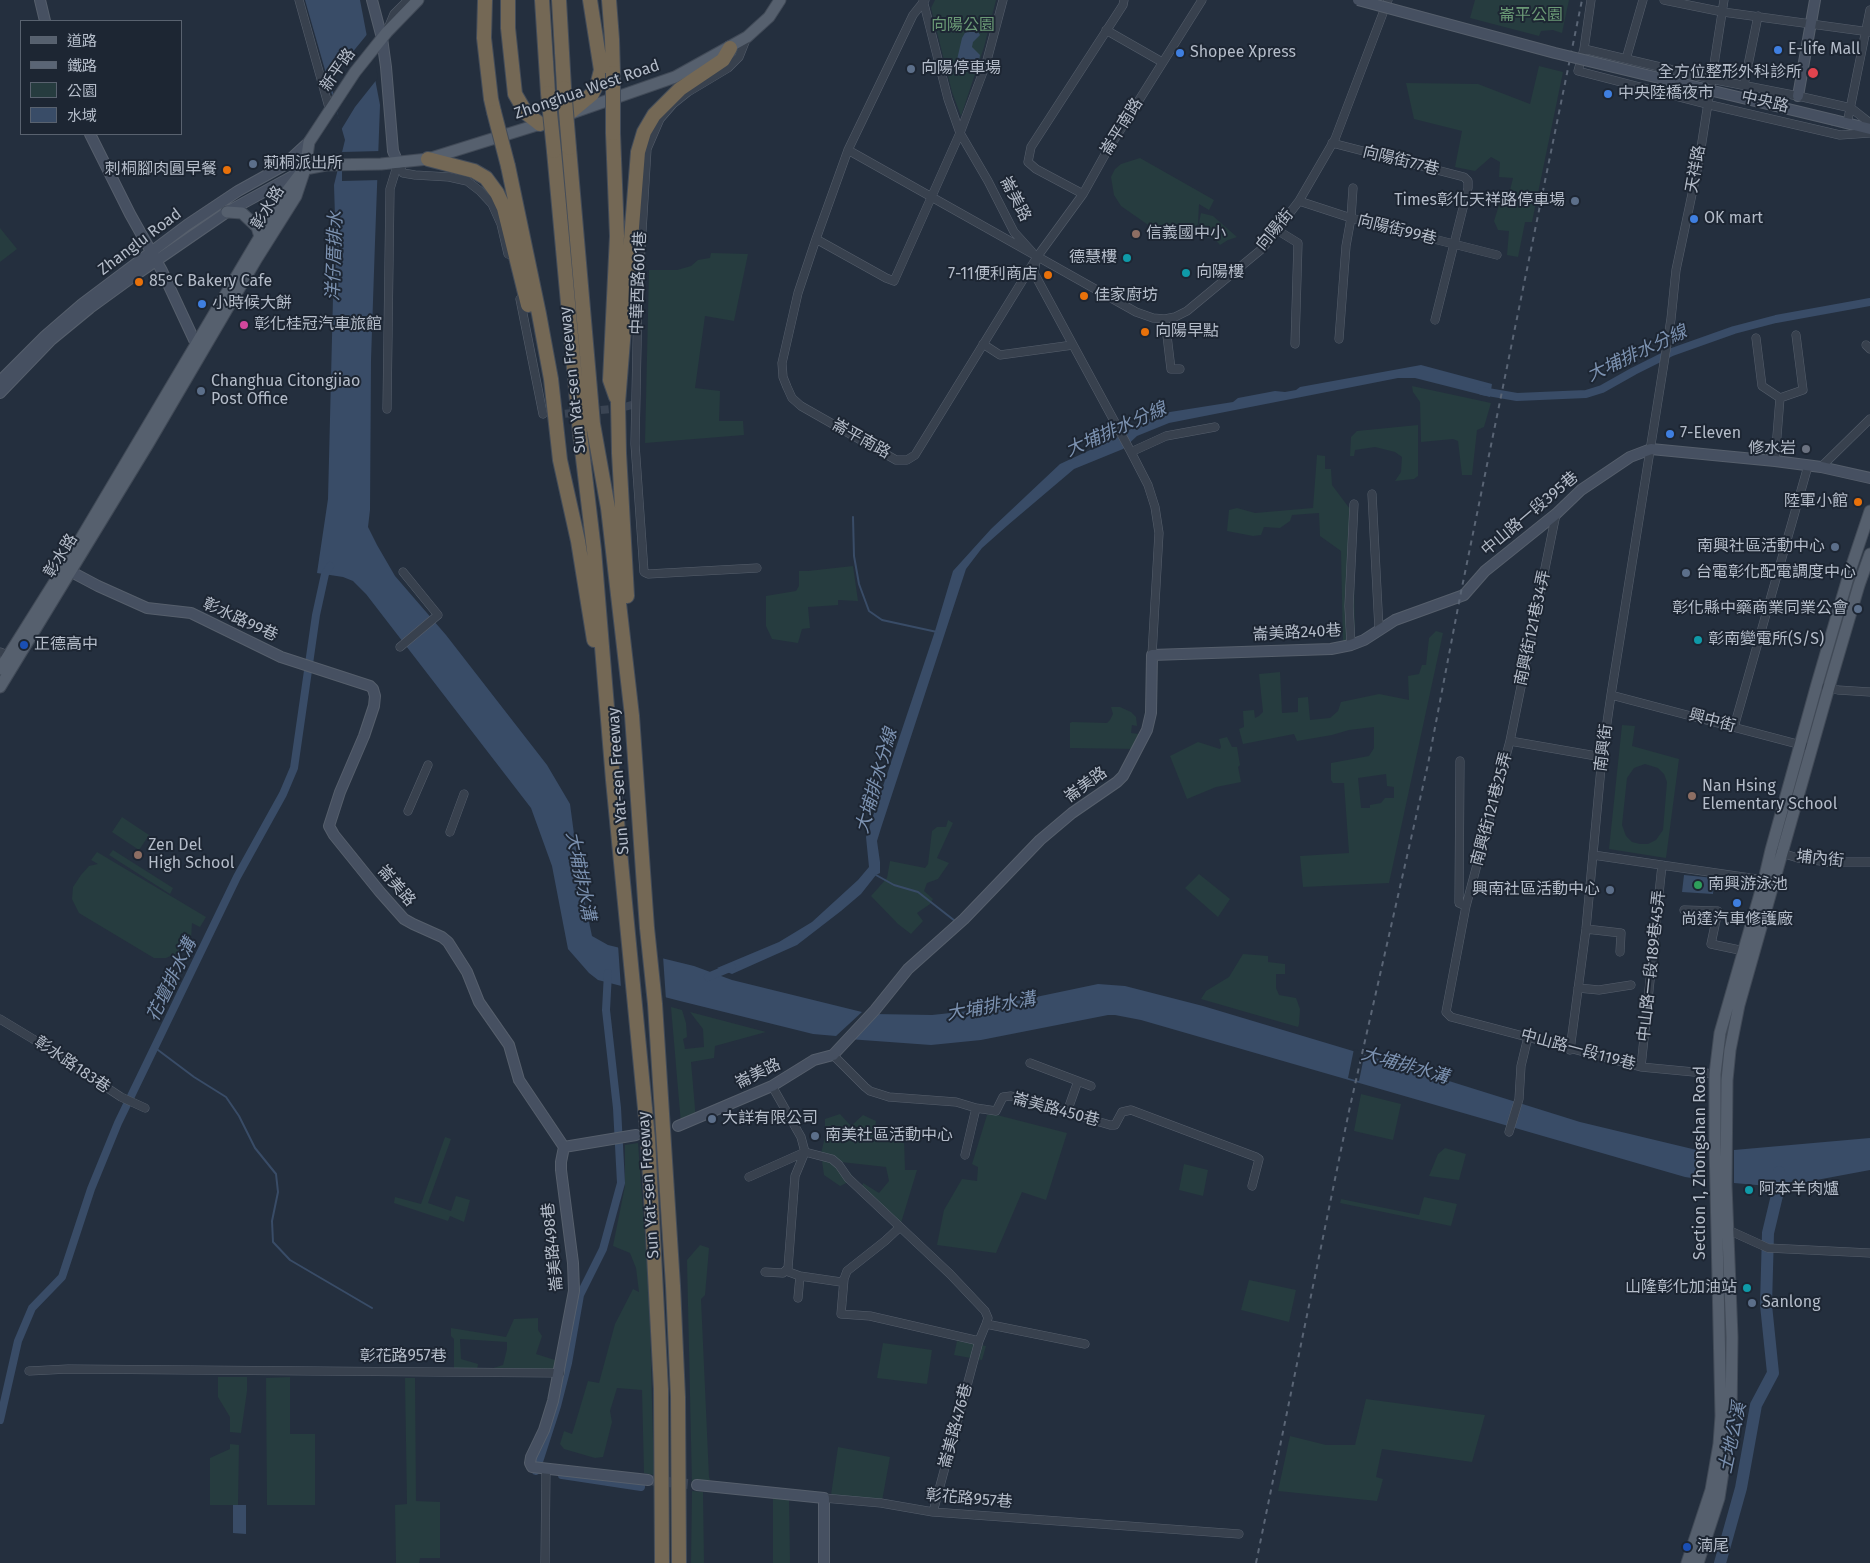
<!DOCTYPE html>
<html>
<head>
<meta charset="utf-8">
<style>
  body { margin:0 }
  #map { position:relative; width:1870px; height:1563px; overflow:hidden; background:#242f3e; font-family:"Fira Sans","Noto Sans TC",sans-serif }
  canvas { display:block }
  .legend { position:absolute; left:20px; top:20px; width:162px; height:115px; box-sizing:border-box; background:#1d2633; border:1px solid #59626f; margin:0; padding:6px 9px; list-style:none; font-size:15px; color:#b4bcc9 }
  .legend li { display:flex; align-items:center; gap:10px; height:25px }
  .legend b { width:25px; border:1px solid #59626f }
</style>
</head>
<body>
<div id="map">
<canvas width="1870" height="1563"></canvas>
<ul class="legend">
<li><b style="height:6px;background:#56606e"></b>道路</li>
<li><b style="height:6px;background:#5a6575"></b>鐵路</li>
<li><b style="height:14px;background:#263c3f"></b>公園</li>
<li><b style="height:14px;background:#394c67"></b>水域</li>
</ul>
</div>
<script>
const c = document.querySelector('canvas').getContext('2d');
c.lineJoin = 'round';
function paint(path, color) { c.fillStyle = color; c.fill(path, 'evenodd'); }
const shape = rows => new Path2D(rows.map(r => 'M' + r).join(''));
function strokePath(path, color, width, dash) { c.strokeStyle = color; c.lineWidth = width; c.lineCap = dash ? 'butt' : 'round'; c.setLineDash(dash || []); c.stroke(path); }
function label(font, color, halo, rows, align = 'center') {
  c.font = font + ' "Fira Sans","Noto Sans TC",sans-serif'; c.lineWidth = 4; c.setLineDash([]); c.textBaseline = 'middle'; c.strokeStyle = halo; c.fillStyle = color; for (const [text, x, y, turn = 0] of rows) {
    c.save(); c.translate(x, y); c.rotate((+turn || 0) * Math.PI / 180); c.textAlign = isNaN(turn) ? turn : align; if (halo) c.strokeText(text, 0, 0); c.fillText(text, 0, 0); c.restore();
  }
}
paint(shape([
  [935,0,996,0,984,47,961,116,952,92,931,8],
  [1475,0,1569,0,1562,33,1553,30,1541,31,1539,36,1470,18],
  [1539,66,1563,72,1532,222,1525,222,1518,257,1507,255,1509,231,1498,230,1494,221,1501,199,1508,198,1513,178,1499,177,1500,162,1491,157,1475,171,1455,167,1462,131,1414,119,1406,83,1478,84,1530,104],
  [1140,158,1214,200,1209,210,1199,204,1198,224,1187,237,1179,238,1164,236,1121,206,1114,195,1111,177,1115,169,1121,164],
  [1201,213,1213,216,1237,237,1228,240,1220,245,1212,236,1208,238,1198,228],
  [0,228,17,249,0,262],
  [711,253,748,254,734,321,705,316,695,388,720,391,719,421,743,421,744,435,645,443,649,270,677,270,691,266,698,260,710,258],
  [1412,386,1491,403,1484,427,1477,430,1472,475,1462,475,1458,441,1453,439,1421,442,1420,402,1413,392],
  [1418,425,1418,476,1414,479,1395,481,1401,472,1402,457,1395,452,1375,447,1355,450,1354,456,1350,456,1351,437,1357,431],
  [1317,455,1325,456,1325,469,1331,469,1332,485,1353,513,1355,646,1343,647,1341,551,1320,536,1319,513,1292,515,1290,521,1280,528,1264,527,1261,535,1253,536,1227,531,1229,510,1237,508,1255,513,1313,508],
  [853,566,858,601,838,600,838,605,808,607,810,628,802,629,798,643,772,639,766,626,766,596,796,591,799,586,799,571,808,571],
  [1436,631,1443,633,1389,883,1303,887,1300,856,1349,853,1344,783,1333,783,1331,780,1331,763,1369,756,1374,748,1374,727,1349,730,1332,735,1297,741,1294,734,1243,744,1239,729,1244,727,1243,711,1254,710,1255,718,1259,716,1263,712,1259,674,1280,672,1282,713,1298,712,1298,698,1308,697,1310,720,1330,718,1338,711,1341,702,1379,694,1409,700,1408,676,1419,674,1422,665,1426,665,1429,638],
  [1386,774,1387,786,1394,787,1394,798,1385,798,1381,803,1370,805,1370,808,1361,808,1358,778],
  [1111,707,1120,707,1131,712,1136,717,1137,726,1132,725,1131,733,1147,735,1139,749,1070,748,1070,723,1072,722,1107,723,1110,720,1113,714],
  [1622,725,1635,726,1632,746,1679,759,1666,858,1609,849],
  [1645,764,1658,768,1664,774,1667,782,1663,830,1656,840,1648,844,1640,844,1632,842,1626,836,1622,825,1627,778,1634,768],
  [1227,737,1232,747,1237,747,1240,765,1238,767,1241,782,1216,787,1187,799,1170,756,1198,742,1220,749,1221,747,1219,739],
  [122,817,149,835,139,850,112,832],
  [948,820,953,823,937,858,949,863,938,879,927,883,924,891,933,899,930,904,917,913,923,921,911,934,898,924,871,896,887,878,890,861,925,868,928,864,932,831,937,827,946,827],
  [113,850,173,888,170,894,109,855],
  [97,852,206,917,200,927,192,923,191,940,184,950,166,958,154,958,79,913,72,899,73,887,81,875,89,866,98,864,91,860],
  [1199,874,1230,899,1218,917,1185,888],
  [1243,954,1268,956,1268,962,1285,964,1285,974,1276,974,1276,988,1279,995,1296,998,1300,1009,1299,1024,1298,1027,1201,999,1206,991,1229,977],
  [671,1007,682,1010,686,1023,687,1037,683,1039,685,1049,704,1047,703,1029,690,1012,766,1032,715,1046,714,1058,691,1062,696,1120,681,1124],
  [1361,1094,1401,1104,1393,1140,1354,1131],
  [840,1114,851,1126,863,1115,876,1121,874,1134,886,1138,904,1138,905,1170,917,1170,901,1223,862,1187,863,1183,879,1193,889,1181,886,1167,841,1162,855,1179,840,1186,824,1175,821,1154,825,1136,825,1119],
  [987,1115,997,1115,1067,1133,1046,1200,1022,1192,996,1253,937,1245,944,1210,962,1179,977,1181,978,1167,972,1164],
  [445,1137,451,1139,428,1203,451,1211,456,1196,470,1200,464,1222,450,1216,448,1221,394,1203,395,1197,421,1204],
  [638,1143,649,1292,654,1475,644,1473,642,1390,617,1388,610,1411,612,1422,603,1457,595,1458,564,1449,560,1444,564,1431,572,1434,574,1428,588,1381,599,1383,615,1324,633,1289,639,1292,636,1268,630,1253,613,1246,625,1186,625,1145],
  [1445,1148,1466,1154,1459,1180,1429,1176,1438,1154],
  [1184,1164,1208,1170,1203,1196,1179,1190],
  [1424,1197,1457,1204,1451,1226,1340,1203,1341,1199,1419,1215],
  [700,1245,709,1248,705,1295,701,1299,709,1477,710,1480,705,1483,692,1485,687,1260],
  [1249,1280,1296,1290,1289,1322,1241,1310],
  [538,1318,538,1330,542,1336,536,1354,558,1361,555,1371,487,1370,503,1365,507,1349,507,1342,460,1339,461,1359,478,1364,477,1370,454,1370,454,1339,451,1336,451,1328,506,1337,514,1319],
  [957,1341,986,1346,982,1360,954,1355],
  [883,1343,932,1350,927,1384,877,1378],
  [218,1377,247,1377,247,1391,241,1433,230,1432,230,1417,218,1397],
  [290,1377,290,1434,315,1434,315,1505,267,1505,266,1378],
  [405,1378,415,1378,416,1501,440,1502,440,1558,420,1558,419,1563,396,1563,395,1505,407,1504],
  [1366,1399,1485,1415,1472,1462,1382,1449,1376,1477,1383,1479,1377,1501,1278,1491,1290,1436,1326,1445,1355,1445],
  [230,1444,239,1445,238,1505,210,1505,210,1458,230,1449],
  [838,1447,890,1457,882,1501,831,1495],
  [692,1491,703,1492,704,1563,691,1563],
  [773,1499,789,1499,790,1563,773,1563]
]), '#263c3f');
paint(shape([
  [305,0,360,0,380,105,375,242,371,360,370,510,368,527,377,545,395,576,446,635,547,765,570,804,580,879,592,936,608,945,694,966,732,980,862,1012,836,1036,813,1034,680,1001,598,980,589,973,568,949,552,866,531,808,366,594,353,581,343,577,317,573,328,499,335,217,334,185,345,140],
  [973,24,980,35,973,42,972,47,980,55,979,61,975,66,969,68,956,64,962,38,966,31],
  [1421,365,1492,384,1490,397,1415,378,1398,378,1169,423,1137,436,1123,449,1074,469,1008,525,982,548,966,569,881,828,877,841,880,862,880,873,876,875,861,894,841,911,797,945,732,974,717,968,779,942,812,922,858,880,869,867,866,837,935,631,953,571,991,529,1060,464,1116,438,1146,420,1170,412,1233,402,1238,398,1275,391,1285,392,1296,390,1300,387],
  [1684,875,1714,878,1713,894,1682,892],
  [1098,984,1125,986,1203,1006,1353,1051,1580,1122,1705,1152,1705,1180,1685,1177,1141,1020,1115,1015,1108,1015,981,1040,931,1045,848,1039,874,1014,932,1015,969,1011],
  [1870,1138,1870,1170,1779,1187,1734,1183,1734,1150],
  [233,1505,246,1505,246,1534,233,1533]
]), '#394c67');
paint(shape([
  [369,32,378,78,355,107,341,130,331,83,347,59],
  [381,151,380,180,342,181,342,152],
  [618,945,663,956,666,1000,621,988],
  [1354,1049,1365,1052,1359,1081,1348,1078]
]), '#242f3e');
strokePath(shape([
  [853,517,854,556,859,584,869,611,882,620,937,632],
  [876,875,894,885,918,892,955,921],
  [154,1047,194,1077,226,1097,239,1116,255,1148,276,1174,278,1192,272,1221,273,1242,290,1260,372,1308]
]), '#394c67', 2);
strokePath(shape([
  [1482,391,1517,397,1586,394,1602,389,1634,371,1672,352,1734,330,1776,319,1870,302],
  [708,977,732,967],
  [0,1420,18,1341,32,1308,62,1277,91,1189,118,1123,237,877,283,794,294,768,316,615,325,574,330,566],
  [536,1471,557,1406,568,1363,580,1295,603,1249,621,1183,617,1108,606,1010,608,973],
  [562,1475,641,1487]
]), '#394c67', 8);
strokePath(shape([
  [1720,1563,1741,1488,1756,1405,1773,1373,1766,1305,1768,1233,1779,1187,1779,1172]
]), '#394c67', 12);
strokePath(shape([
  [553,415,621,408,635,404]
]), '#3a4453', 8, [8, 4]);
strokePath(shape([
  [648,1480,697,1485]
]), '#3a4453', 10, [10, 5]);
const street = shape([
  [299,0,330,111],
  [923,0,948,99,960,133,988,181,1014,232,1032,252],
  [925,0,913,15,848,150,816,239,798,293,782,363,783,377,787,387,792,398,801,406,896,460,907,460,915,455,1037,257,1083,194,1107,151,1202,0],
  [1664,0,1723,12,1870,32],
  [389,26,394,14,408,0],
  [1106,30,1162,62],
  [747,37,739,57,728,68,688,92,673,104,660,119,647,149,638,297,635,444,644,572,648,574,757,568],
  [1584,49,1591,0],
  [1626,59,1643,0],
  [1744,85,1758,16],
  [1870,123,1851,108,1798,96,1711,79,1584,49,1578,71,1706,104,1840,135,1870,133],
  [1847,124,1870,10],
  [1332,143,1464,177,1468,181,1468,188,1435,320],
  [848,150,1136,312,1153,318,1165,319,1175,317,1187,311,1263,248,1299,201,1335,139,1388,0],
  [398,163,403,173,415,175,449,177,467,181,480,191,492,204,501,224,508,254],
  [1083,194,1036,169,1028,162,1031,147,1123,5,1124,0],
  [1299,201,1351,218,1497,255],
  [1277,230,1298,243,1295,344],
  [816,239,886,278,894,281,960,133,986,64,1003,0],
  [1036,261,1034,273,1131,452,1148,485,1155,507,1159,533,1152,655],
  [520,299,543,414],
  [1165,319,1171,369,1180,369],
  [1756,338,1762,386,1780,398],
  [1339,339,1346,246,1351,218,1353,188],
  [983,344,1000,355,1073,345],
  [1866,345,1870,349],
  [1780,398,1803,390,1796,335],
  [387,409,390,189,398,163],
  [1131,452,1166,436,1215,427],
  [1775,461,1780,398],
  [1821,467,1870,419],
  [1372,494,1379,629],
  [1556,514,1510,741,1466,906,1446,1012,1451,1017,1641,1067,1715,1074],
  [1351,645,1349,606,1354,504],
  [400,647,438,615,403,572],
  [0,652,12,657],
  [1826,687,1838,690,1870,692],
  [1611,695,1805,746],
  [1734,727,1808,466],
  [1510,741,1602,757],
  [1460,761,1459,903,1466,906],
  [408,811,428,765],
  [450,832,464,794],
  [1778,852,1798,858,1828,862,1870,862],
  [1593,855,1764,880],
  [1684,910,1718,911,1711,944,1744,951],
  [1586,929,1621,933,1620,952],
  [1578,988,1599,990,1631,985],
  [0,1019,33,1039,121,1097,145,1108],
  [1570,1050,1586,929,1602,757,1611,695,1671,319,1676,270,1699,161,1724,0],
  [833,1055,865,1087,870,1091,889,1097,956,1102,976,1108,996,1111,1003,1097,1011,1096,1110,1125,1115,1125,1122,1112,1131,1110,1256,1157,1259,1159,1252,1186],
  [1030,1063,1091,1086],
  [1641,1067,1662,865],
  [772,1086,801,1137,805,1152,832,1159,839,1165,848,1178,950,1274,985,1311,988,1318,986,1324,979,1341,933,1512],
  [1067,1112,1078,1081],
  [1509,1132,1519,1099,1521,1066,1528,1037],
  [965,1155,976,1108],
  [749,1177,805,1152],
  [1726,1229,1768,1248,1870,1253],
  [786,1271,800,1276,841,1282,844,1279,847,1271,885,1241,900,1227],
  [765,1272,783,1273,788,1268,795,1176,805,1152],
  [844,1279,841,1314,870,1316,979,1341],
  [798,1298,800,1276],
  [986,1324,1085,1344],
  [29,1371,68,1369,560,1373],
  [824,1498,881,1503,933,1512,1239,1534],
  [545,1563,546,1468]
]);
const secondary = shape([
  [40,0,45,21],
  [372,0,382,38,386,67,393,151,398,163],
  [1798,96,1815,0],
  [1834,120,1870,129],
  [90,134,130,214,162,271,196,344,200,349],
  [0,381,45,336,82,304,187,225,238,191,283,166,309,142],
  [0,393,51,340,90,308,134,276,227,212,302,171],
  [64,568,98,586,147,608,191,613,281,657,370,686,373,689,375,696,374,706,364,736,340,792,329,826,334,835,380,892,404,919,413,924,442,937,448,942,467,972,479,1002,509,1045,519,1080,564,1147],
  [678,1126,772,1086,814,1060,833,1055,875,1010,908,969,964,919,1040,840,1072,813,1117,782,1123,776,1147,730,1151,713,1152,655,1331,649,1351,645,1364,640,1395,620,1464,595,1485,571,1556,514,1581,490,1630,457,1651,449,1775,461,1821,467,1870,478],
  [564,1147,561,1162,561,1170,573,1263,574,1291,553,1401,544,1430,531,1457,530,1463,532,1467,648,1480],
  [564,1147,636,1135],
  [697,1485,824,1498,824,1563]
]);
const primary = shape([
  [305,169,326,165,381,164,428,159,540,124,675,77,747,37,769,17,780,0],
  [227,212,242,213,257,227,260,237],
  [0,669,64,567,287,191,300,174],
  [0,687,148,444,257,258,296,196,305,169,309,142,355,72,387,32,418,0],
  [1687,1563,1711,1490,1719,1444,1721,1416,1715,1144,1715,1074,1720,1033,1764,880,1771,850,1817,684,1850,571,1870,511],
  [1698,1563,1719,1498,1731,1420,1732,1337,1726,1185,1727,1080,1730,1050,1739,1005,1829,687,1859,585,1870,554]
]);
const highway = shape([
  [485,0,484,38,491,99,494,112],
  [508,0,508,28,515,94,526,113,540,124],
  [542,0,548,93],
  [559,0,564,88],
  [609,0,612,39,613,73],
  [568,114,592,94,598,82,601,70,590,0],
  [613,133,617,236,610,380,616,397],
  [569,148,593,424,608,508,632,716,647,928,655,1004,673,1286,678,1397,679,1563],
  [554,151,580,433,594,550,613,780,648,1139,661,1389,662,1563],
  [428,159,474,171,486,178,497,193,504,208,528,305],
  [508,166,539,314,551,379,560,460,578,541,594,640],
  [627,596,619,453,618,403,638,152,644,132,654,115,680,89,723,60,730,48]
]);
strokePath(street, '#565f6c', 9);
strokePath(secondary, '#565f6c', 12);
strokePath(primary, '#414a57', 13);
strokePath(highway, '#434c59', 16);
strokePath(street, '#38414e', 8);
strokePath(secondary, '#465061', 10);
strokePath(primary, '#56606e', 11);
strokePath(highway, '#746855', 14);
strokePath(shape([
  [1256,1563,1349,1111,1428,764,1460,597,1582,0]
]), '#5a6575', 2, [5, 5]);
const secondaryBridge = shape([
  [1358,0,1555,53,1834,120]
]);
const highwayBridge = shape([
  [613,73,613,133],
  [564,88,569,148],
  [548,93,554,151],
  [494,112,508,166]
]);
strokePath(secondaryBridge, '#565f6c', 12, []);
strokePath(highwayBridge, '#434c59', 16, []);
strokePath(secondaryBridge, '#465061', 10);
strokePath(highwayBridge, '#746855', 14);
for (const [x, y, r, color] of [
  [1778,50,5,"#3f7fe0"],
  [1180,53,5,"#3f7fe0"],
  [911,69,5,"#5c6f8a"],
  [1813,73,6,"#e0444e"],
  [1608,94,5,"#3f7fe0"],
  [253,164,5,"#5c6f8a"],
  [227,170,5,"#e8710a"],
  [1575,201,5,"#5c6f8a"],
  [1694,219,5,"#3f7fe0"],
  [1136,234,5,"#8d6e63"],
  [1127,258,5,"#0f9aa8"],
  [1186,273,5,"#0f9aa8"],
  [1048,275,5,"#e8710a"],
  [139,282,5,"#e8710a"],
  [1084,296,5,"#e8710a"],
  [202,304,5,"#3f7fe0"],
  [244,325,5,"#d1479c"],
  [1145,332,5,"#e8710a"],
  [201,391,5,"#5c6f8a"],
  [1670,434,5,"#3f7fe0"],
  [1806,449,5,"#6b7280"],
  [1858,502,5,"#e8710a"],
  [1835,547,5,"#5c6f8a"],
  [1686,573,5,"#5c6f8a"],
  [1858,609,5,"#5c6f8a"],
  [1698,640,5,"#0f9aa8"],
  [24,645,5,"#1a4fb4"],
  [1692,796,5,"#8d6e63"],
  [138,855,5,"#8d6e63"],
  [1698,885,5,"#2e9e5b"],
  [1610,890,5,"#5c6f8a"],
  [1737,903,5,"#3f7fe0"],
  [712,1119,5,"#5c6f8a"],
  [815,1136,5,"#5c6f8a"],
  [1749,1190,5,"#0f9aa8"],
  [1747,1288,5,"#0f9aa8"],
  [1752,1303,5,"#5c6f8a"],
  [1687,1547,5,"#1a4fb4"]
]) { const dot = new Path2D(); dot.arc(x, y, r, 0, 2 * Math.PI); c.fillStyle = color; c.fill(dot); strokePath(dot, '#1d2633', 2); }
label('16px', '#6b9a76', '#1d2633', [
  ["崙平公園",1531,16],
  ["向陽公園",963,26]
]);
label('16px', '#b4bcc9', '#1d2633', [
  ["E-life Mall",1788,50],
  ["Shopee Xpress",1190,53],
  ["向陽停車場",921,69],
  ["全方位整形外科診所",1802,73,"right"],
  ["中央陸橋夜市",1618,94],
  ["莿桐派出所",263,164],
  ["刺桐腳肉圓早餐",217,170,"right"],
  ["Times彰化天祥路停車場",1565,201,"right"],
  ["OK mart",1704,219],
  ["信義國中小",1146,234],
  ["德慧樓",1117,258,"right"],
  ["向陽樓",1196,273],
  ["7-11便利商店",1038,275,"right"],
  ["85°C Bakery Cafe",149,282],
  ["佳家廚坊",1094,296],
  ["小時候大餅",212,304],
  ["彰化桂冠汽車旅館",254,325],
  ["向陽早點",1155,332],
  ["Changhua Citongjiao",211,382],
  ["Post Office",211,400],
  ["7-Eleven",1680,434],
  ["修水岩",1796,449,"right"],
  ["陸軍小館",1848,502,"right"],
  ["南興社區活動中心",1825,547,"right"],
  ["台電彰化配電調度中心",1696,573],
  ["彰化縣中藥商業同業公會",1848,609,"right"],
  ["彰南變電所(S/S)",1708,640],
  ["正德高中",34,645],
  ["Nan Hsing",1702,787],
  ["Elementary School",1702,805],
  ["Zen Del",148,846],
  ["High School",148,864],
  ["南興游泳池",1708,885],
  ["興南社區活動中心",1600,890,"right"],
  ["尚達汽車修護廠",1737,920,"center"],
  ["大詳有限公司",722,1119],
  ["南美社區活動中心",825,1136],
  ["阿本羊肉爐",1759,1190],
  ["山隆彰化加油站",1737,1288,"right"],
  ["Sanlong",1762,1303],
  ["湳尾",1697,1547]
], 'left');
label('16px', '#b4bcc9', '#1d2633', [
  ["新平路",338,70,-55],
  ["Zhonghua West Road",587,90,-19],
  ["中央路",1765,102,13],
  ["崙平南路",1122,127,-58],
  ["向陽街77巷",1401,161,14],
  ["天祥路",1696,169,-80],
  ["崙美路",1015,199,63],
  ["彰水路",268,208,-59],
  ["向陽街",1275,230,-50],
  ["向陽街99巷",1397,230,14],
  ["Zhanglu Road",140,242,-37],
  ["中華西路601巷",639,283,-88],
  ["Sun Yat-sen Freeway",573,380,-96],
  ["崙平南路",861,439,29],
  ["中山路一段395巷",1530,514,-40],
  ["彰水路",61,556,-58],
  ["彰水路99巷",240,620,25],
  ["南興街121巷34弄",1533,628,-78],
  ["崙美路240巷",1297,633,-3],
  ["興中街",1712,721,15],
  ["南興街",1604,748,-83],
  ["Sun Yat-sen Freeway",619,781,-94],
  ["崙美路",1086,785,-36],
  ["南興街121巷25弄",1492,809,-75],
  ["埔內街",1820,859,6],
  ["崙美路",396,886,49],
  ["中山路一段189巷45弄",1652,966,-84],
  ["中山路一段119巷",1578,1050,15],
  ["彰水路183巷",72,1065,34],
  ["崙美路",758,1074,-26],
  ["崙美路450巷",1056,1110,15],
  ["Section 1, Zhongshan Road",1701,1163,-90],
  ["Sun Yat-sen Freeway",649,1185,-94],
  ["崙美路498巷",553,1247,-96],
  ["彰花路957巷",403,1357],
  ["崙美路476巷",956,1426,-75],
  ["彰花路957巷",969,1499,5]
]);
label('italic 18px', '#7c92b1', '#1d2633', [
  ["洋仔厝排水",335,256,-88],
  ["大埔排水分線",1637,354,-25],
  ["大埔排水分線",1116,430,-24],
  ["大埔排水分線",877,781,-74],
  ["大埔排水溝",580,876,79],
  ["花壇排水溝",172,980,-64],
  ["大埔排水溝",991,1007,-10],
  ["大埔排水溝",1405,1066,16],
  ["土地公溪",1733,1438,-78]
]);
</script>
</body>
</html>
